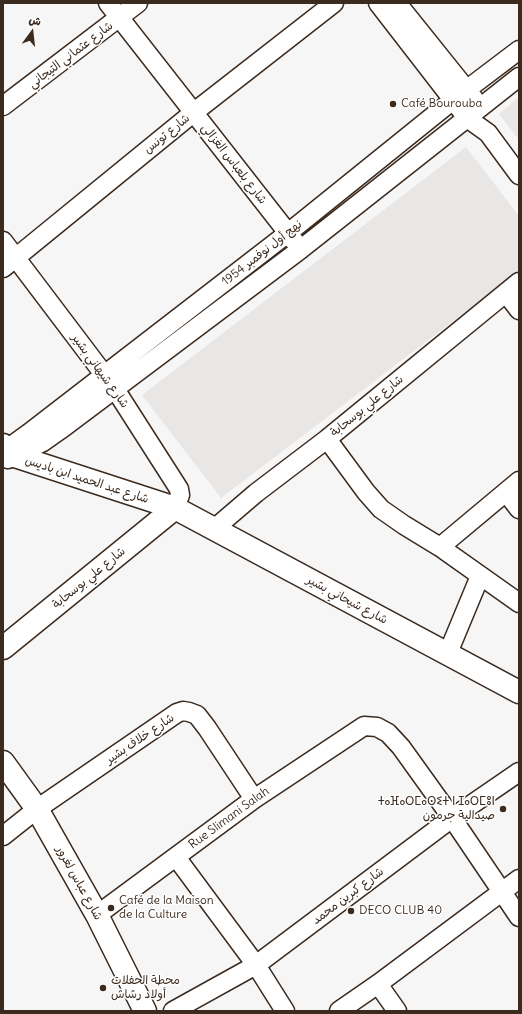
<!DOCTYPE html>
<html>
<head>
<meta charset="utf-8">
<style>
  body { margin:0 }
  #map { position:relative; width:522px; height:1014px; overflow:hidden; background:#f7f6f6; font-family:Delius,"Playpen Sans Arabic",sans-serif }
  canvas { display:block }
  .frame { position:absolute; inset:0; border:4px solid #3b2a1e; pointer-events:none }
  .north { position:absolute; left:12px; top:12px; width:40px; height:40px; -webkit-text-stroke:3px #fff; paint-order:stroke; rotate:15deg; font-size:11px; font-weight:700; line-height:16px; text-align:center; color:#3b2a1e }
  .north::after { content:''; display:block; margin:auto; width:14px; height:18px; background:#3b2a1e; clip-path:polygon(50% 0,100% 100%,50% 72%,0 100%) }
</style>
</head>
<body>
<div id="map">
<canvas width="522" height="1014"></canvas>
<div class="frame"></div>
<div class="north">ش</div>
</div>
<script>
const c = document.querySelector('canvas').getContext('2d');
c.lineJoin = 'round';
function paint(path, color) { c.fillStyle = color; c.fill(path, 'evenodd'); }
const shape = rows => new Path2D(rows.map(r => 'M' + r).join(''));
function strokePath(path, color, width, dash) { c.strokeStyle = color; c.lineWidth = width; c.lineCap = dash ? 'butt' : 'round'; c.setLineDash(dash || []); c.stroke(path); }
function label(font, color, halo, rows, align = 'center') {
  c.font = font + ' Delius,"Playpen Sans Arabic","Noto Sans Tifinagh",sans-serif'; c.lineWidth = 3; c.setLineDash([]); c.textBaseline = 'middle'; c.strokeStyle = halo; c.fillStyle = color; for (const [text, x, y, turn = 0] of rows) {
    c.save(); c.translate(x, y); c.rotate((+turn || 0) * Math.PI / 180); c.textAlign = isNaN(turn) ? turn : align; if (halo) c.strokeText(text, 0, 0); c.fillText(text, 0, 0); c.restore();
  }
}
paint(shape([
  [519,97,519,140,499,114],
  [466,147,519,216,519,271,221,498,142,395]
]), '#e9e7e6');
const minor = shape([
  [108,3,295,242],
  [378,3,467,118,488,133,519,175],
  [397,3,474,99],
  [3,106,138,3],
  [3,241,115,389,179,489,180,495,175,508],
  [3,268,193,113,334,3],
  [506,293,519,310],
  [327,439,366,492,381,509,404,525,440,547,519,603],
  [3,452,29,433,288,233,453,100,519,50],
  [8,459,43,442,60,430,301,249,519,77],
  [506,492,519,509],
  [214,529,256,493,327,439,519,282],
  [440,547,519,481],
  [448,653,480,576],
  [3,836,37,809,177,713,183,711,189,712,197,715,207,728,254,799],
  [176,857,256,965,285,1011],
  [97,915,254,799,364,726,377,727,388,733,401,747,452,818,519,917],
  [378,984,397,1011],
  [173,1011,256,965,452,818,519,772],
  [339,1011,378,984,519,879]
]);
const major = shape([
  [3,445,15,456,175,508,519,692],
  [3,648,175,508],
  [3,762,37,809,97,915,145,1011]
]);
strokePath(minor, '#3b2a1e', 21);
strokePath(major, '#3b2a1e', 25);
strokePath(minor, '#fff', 18);
strokePath(major, '#fff', 22);
for (const [x, y, r, color] of [
  [393,104,4,"#3b2a1e"],
  [503,809,4,"#3b2a1e"],
  [111,908,4,"#3b2a1e"],
  [351,911,4,"#3b2a1e"],
  [103,988,4,"#3b2a1e"]
]) { const dot = new Path2D(); dot.arc(x, y, r, 0, 2 * Math.PI); c.fillStyle = color; c.fill(dot); strokePath(dot, '#fff', 1.5); }
label('12px', '#3b2a1e', '#fff', [
  ["شارع عثماني التيجاني",71,55,-37],
  ["شارع تونس",167,134,-39],
  ["شارع بلعباس الغزالي",234,164,52],
  ["نهج أول نوفمبر 1954",262,253,-38],
  ["شارع شيهاني بشير",100,371,54],
  ["شارع علي بوسحابة",367,406,-39],
  ["شارع عبد الحميد ابن باديس",87,480,18],
  ["شارع علي بوسحابة",89,578,-39],
  ["شارع شيحاني بشير",347,600,28],
  ["شارع خلاف بشير",140,739,-34],
  ["Rue Slimani Salah",229,818,-36],
  ["شارع عباس لغرور",79,883,61],
  ["شارع كبرين محمد",348,896,-37]
]);
label('12px', '#3b2a1e', '#fff', [
  ["Café Bourouba",401,104],
  ["ⵜⴰⴼⴰⵔⵎⴰⵙⵉⵜ ⵏ ⵊⴰⵔⵎⵓⵏ",495,802,"right"],
  ["صيدالية جرمون",495,816,"right"],
  ["Café de la Maison",119,901],
  ["de la Culture",119,915],
  ["DECO CLUB 40",359,911],
  ["محطة الحفلات",111,981],
  ["أولاد رشاش",111,995]
], 'left');
</script>
</body>
</html>
